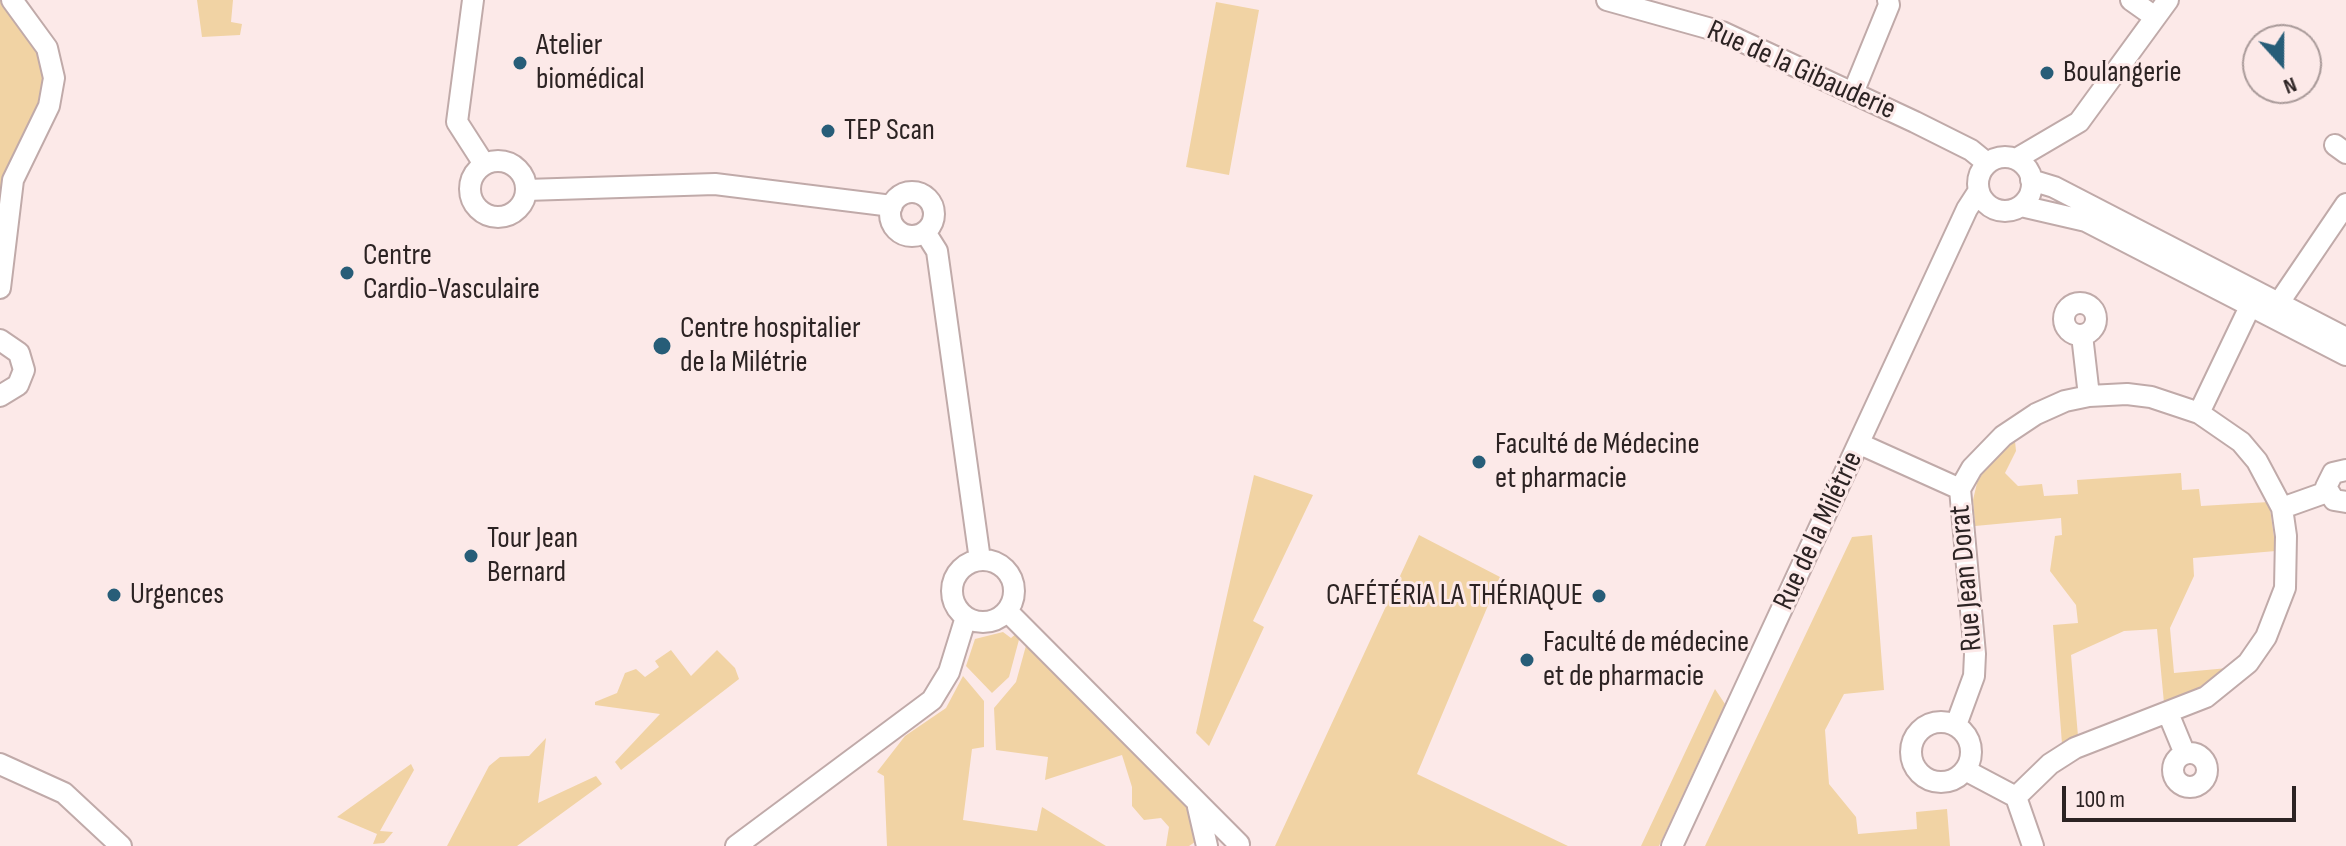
<!DOCTYPE html>
<html>
<head>
<meta charset="utf-8">
<style>
  body { margin:0 }
  #map { position:relative; width:2346px; height:846px; overflow:hidden; background:#fce9e8; font-family:"Sofia Sans Condensed",sans-serif }
  canvas { display:block }
  .north { position:absolute; left:2242px; top:24px; width:80px; height:80px; box-sizing:border-box; background:#fce9e8; border:2px solid #a99a99; border-radius:50%; rotate:159deg; font-size:22px; font-weight:700; line-height:32px; text-align:center; color:#2c2323 }
  .north::after { content:''; display:block; margin:auto; width:28px; height:36px; background:#275d78; clip-path:polygon(50% 0,100% 100%,50% 72%,0 100%) }
  .scale { position:absolute; left:2062px; top:786px; width:234px; height:36px; box-sizing:border-box; border:4px solid #2c2323; border-top:0; padding-left:10px; font-size:24px; line-height:28px; white-space:nowrap; color:#2c2323; -webkit-text-stroke:6px #fce9e8; paint-order:stroke }
</style>
</head>
<body>
<div id="map">
<canvas width="2346" height="846"></canvas>
<div class="north">N</div>
<div class="scale">100 m</div>
</div>
<script>
const c = document.querySelector('canvas').getContext('2d');
c.lineJoin = 'round';
function paint(path, color) { c.fillStyle = color; c.fill(path, 'evenodd'); }
const shape = rows => new Path2D(rows.map(r => 'M' + r).join(''));
function strokePath(path, color, width, dash) { c.strokeStyle = color; c.lineWidth = width; c.lineCap = dash ? 'butt' : 'round'; c.setLineDash(dash || []); c.stroke(path); }
function label(font, color, halo, rows, align = 'center') {
  c.font = font + ' "Sofia Sans Condensed",sans-serif'; c.lineWidth = 6; c.setLineDash([]); c.textBaseline = 'middle'; c.strokeStyle = halo; c.fillStyle = color; for (const [text, x, y, turn = 0] of rows) {
    c.save(); c.translate(x, y); c.rotate((+turn || 0) * Math.PI / 180); c.textAlign = isNaN(turn) ? turn : align; if (halo) c.strokeText(text, 0, 0); c.fillText(text, 0, 0); c.restore();
  }
}
paint(shape([
  [0,0,37,44,46,76,38,113,9,169,0,213],
  [197,0,233,0,231,22,242,24,240,35,202,37],
  [1216,2,1259,10,1229,175,1186,167],
  [2015,441,2016,451,2005,473,2018,486,2042,484,2044,496,2078,494,2077,480,2181,473,2182,490,2199,489,2201,506,2269,502,2276,551,2193,558,2194,576,2170,628,2174,673,2228,668,2192,692,2164,703,2157,629,2124,631,2071,655,2078,736,2062,744,2053,625,2078,623,2076,605,2050,571,2055,536,2062,535,2061,518,1975,526,1973,500,1977,483,1986,467],
  [1254,475,1313,495,1253,621,1264,627,1209,746,1196,733],
  [1419,535,1500,577,1417,774,1568,846,1275,846],
  [1872,535,1884,690,1844,694,1825,730,1829,784,1856,817,1858,834,1917,829,1916,812,1947,809,1950,846,1705,846,1852,537],
  [1003,632,1011,638,1017,633,1020,636,1009,677,992,693,966,666,975,639],
  [1027,642,1192,809,1197,839,1195,842,1189,846,1151,846,1166,846,1169,827,1161,818,1144,820,1132,806,1132,787,1122,755,1045,780,1048,757,996,750,994,708,1016,682],
  [671,650,691,676,717,650,735,668,739,679,621,770,615,762,660,714,595,705,595,702,617,693,625,673,636,669,645,677,659,667,655,661],
  [963,676,984,701,984,747,972,749,963,820,1037,831,1042,807,1106,846,887,846,884,776,877,772,905,736,946,708],
  [1715,689,1725,704,1659,846,1641,846],
  [546,738,538,803,596,776,602,784,517,846,447,846,489,766,500,757,529,756],
  [411,764,414,770,380,831,393,832,384,843,373,844,377,834,337,817]
]), '#f1d3a4');
const minor = shape([
  [473,0,457,122,484,164],
  [1607,0,1722,32,1915,122,1971,150,1987,163],
  [2131,0,2155,17],
  [1853,93,1889,5,1888,0],
  [2335,145,2346,153],
  '1978 184a27 27 0 1 1 54 0a27 27 0 1 1-54 0Z',
  [2016,159,2079,122,2168,0],
  '470 189a28 28 0 1 1 56 0a28 28 0 1 1-56 0Z',
  [2031,180,2054,187,2346,338],
  [526,190,715,184,892,206],
  '890 214a22 22 0 1 1 44 0a22 22 0 1 1-44 0Z',
  [2021,206,2086,221,2346,355],
  [925,232,937,251,980,560],
  [0,288,13,180,49,106,54,78,47,48,12,0],
  '2064 319a16 16 0 1 1 32 0a16 16 0 1 1-32 0Z',
  [2278,304,2346,204],
  [2082,335,2089,396],
  [0,340,19,353,24,370,18,385,0,396],
  [2199,413,2241,442,2257,461,2282,508],
  [1860,444,1960,489,1975,654,1974,676,1956,725],
  [2346,470,2333,473,2326,487,2334,500,2346,502],
  [1960,489,1972,468,2003,436,2036,414,2065,401,2089,396,2127,394,2151,397,2199,413,2257,292],
  '952 591a31 31 0 1 1 62 0a31 31 0 1 1-62 0Z',
  [1007,611,1239,844],
  [2168,713,2185,754],
  '1911 752a30 30 0 1 1 60 0a30 30 0 1 1-60 0Z',
  '2173 770a17 17 0 1 1 34 0a17 17 0 1 1-34 0Z',
  [0,764,64,793,121,846],
  [1965,770,2016,797,2033,846],
  [2016,797,2050,764,2075,748,2206,697,2248,663,2266,637,2285,588,2286,536,2282,508,2327,492],
  [1198,807,1207,846],
  [736,846,932,700,949,672,966,617],
  [1672,846,1967,209,1978,192]
]);
strokePath(minor, '#c0aaa9', 24);
strokePath(minor, '#fff', 20);
for (const [x, y, r, color] of [
  [520,63,8,"#275d78"],
  [2047,73,8,"#275d78"],
  [828,131,8,"#275d78"],
  [347,273,8,"#275d78"],
  [662,346,10,"#275d78"],
  [1479,462,8,"#275d78"],
  [471,556,8,"#275d78"],
  [114,595,8,"#275d78"],
  [1599,596,8,"#275d78"],
  [1527,660,8,"#275d78"]
]) { const dot = new Path2D(); dot.arc(x, y, r, 0, 2 * Math.PI); c.fillStyle = color; c.fill(dot); strokePath(dot, '#fce9e8', 3); }
label('30px', '#2c2323', '#fce9e8', [
  ["Atelier",536,46],
  ["biomédical",536,80],
  ["Boulangerie",2063,73],
  ["TEP Scan",844,131],
  ["Centre",363,256],
  ["Cardio-Vasculaire",363,290],
  ["Centre hospitalier",680,329],
  ["de la Milétrie",680,363],
  ["Faculté de Médecine",1495,445],
  ["et pharmacie",1495,479],
  ["Tour Jean",487,539],
  ["Bernard",487,573],
  ["Urgences",130,595],
  ["CAFÉTÉRIA LA THÉRIAQUE",1583,596,"right"],
  ["Faculté de médecine",1543,643],
  ["et de pharmacie",1543,677]
], 'left');
label('30px', '#2c2323', '#fce9e8', [
  ["Rue de la Gibauderie",1801,71,24],
  ["Rue de la Milétrie",1819,531,-65],
  ["Rue Jean Dorat",1967,578,-95]
]);
</script>
</body>
</html>
